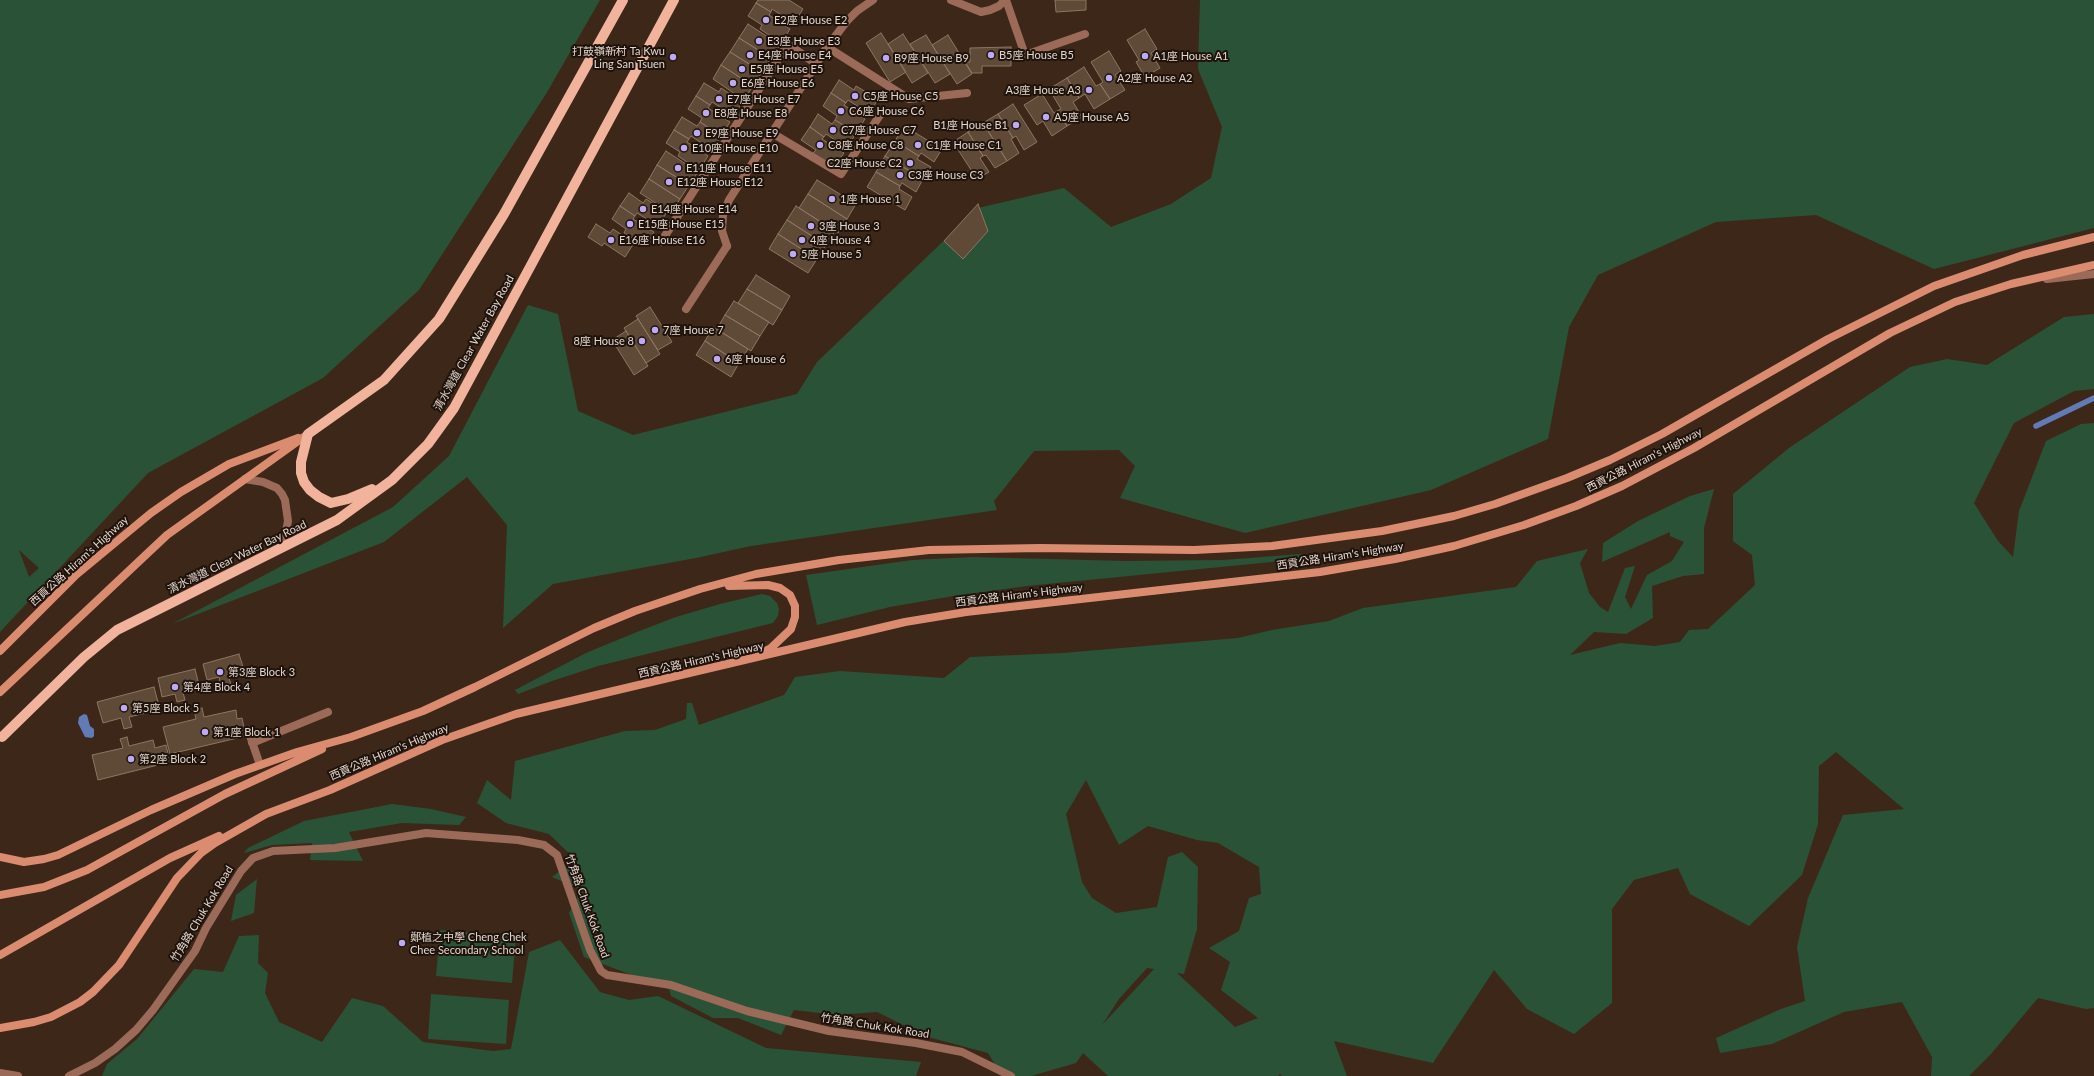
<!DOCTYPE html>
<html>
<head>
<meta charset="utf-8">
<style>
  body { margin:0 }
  canvas { display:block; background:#3d2718 }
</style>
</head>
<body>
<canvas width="2094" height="1076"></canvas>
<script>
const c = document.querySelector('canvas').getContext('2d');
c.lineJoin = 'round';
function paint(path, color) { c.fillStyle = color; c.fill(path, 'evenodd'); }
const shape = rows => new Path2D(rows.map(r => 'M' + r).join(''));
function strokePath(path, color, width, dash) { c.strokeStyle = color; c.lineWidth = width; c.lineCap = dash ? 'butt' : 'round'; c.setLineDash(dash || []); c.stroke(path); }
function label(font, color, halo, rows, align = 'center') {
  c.font = font + ' Lato,"Noto Sans TC",sans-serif'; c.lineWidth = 4; c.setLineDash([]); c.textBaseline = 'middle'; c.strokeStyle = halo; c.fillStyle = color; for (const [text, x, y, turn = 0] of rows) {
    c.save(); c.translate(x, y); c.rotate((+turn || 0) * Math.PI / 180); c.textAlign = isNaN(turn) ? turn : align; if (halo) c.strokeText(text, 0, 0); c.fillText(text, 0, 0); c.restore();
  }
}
paint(shape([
  [0,0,600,0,546,94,419,290,323,378,148,473,0,632],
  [19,550,39,568,29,577],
  [1200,0,2094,0,2094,228,1934,269,1816,215,1716,222,1598,275,1569,327,1548,439,1431,490,1245,533,1120,498,1135,466,1119,450,1034,451,994,501,997,510,751,546,696,558,553,584,503,628,507,525,467,477,384,542,172,624,393,507,449,456,528,305,558,314,578,411,633,435,797,394,817,362,978,208,1064,188,1111,227,1171,204,1211,178,1222,127,1198,69],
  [2094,314,2094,389,2074,391,2014,423,1974,503,1998,541,2013,557,2019,511,2046,441,2081,424,2094,423,2094,1008,2086,1009,2038,998,1991,1054,1969,1076,1931,1076,1932,1057,1902,1002,1844,1012,1772,1044,1720,1053,1716,1038,1781,1009,1805,1001,1797,947,1808,898,1843,815,1904,809,1836,752,1819,766,1818,824,1802,875,1749,926,1690,894,1678,868,1634,880,1612,909,1612,1003,1574,1034,1527,1009,1494,970,1433,1063,1334,1041,1347,1076,1282,1076,1280,1074,1278,1076,1108,1076,1083,1053,1076,1063,1031,1076,1002,1076,988,1053,928,1037,877,1012,836,1015,794,1010,781,1035,738,1018,713,1018,671,996,669,989,584,957,569,913,582,890,552,877,575,859,549,834,506,823,477,803,487,780,511,800,515,761,625,731,655,730,686,719,687,703,692,703,699,725,784,695,795,677,840,671,944,678,970,657,1063,653,1238,638,1272,630,1329,621,1363,608,1516,587,1537,561,1588,549,1580,563,1589,593,1600,607,1608,612,1625,568,1635,566,1625,597,1631,609,1647,575,1672,561,1684,542,1670,536,1670,532,1602,562,1603,543,1638,521,1690,496,1714,489,1704,528,1704,574,1683,576,1652,586,1653,618,1626,634,1594,632,1570,655,1620,643,1655,646,1680,642,1689,630,1708,629,1755,585,1752,555,1733,541,1733,494,1789,448,1910,367,1947,359,1987,365,2064,317],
  [1086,780,1119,845,1148,826,1197,840,1218,843,1259,867,1261,894,1249,898,1239,931,1209,948,1230,962,1221,990,1258,1018,1235,1027,1177,973,1184,974,1197,929,1198,867,1182,852,1168,857,1157,907,1116,913,1092,898,1082,882,1066,814],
  [1147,968,1154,969,1102,1025,1119,999],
  [1301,554,1302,559,1027,586,953,596,890,607,817,625,806,575,912,560,972,557,1125,561,1223,560],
  [762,594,770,596,777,603,779,609,778,616,773,623,598,666,552,681,518,694,515,690,586,653,637,632,676,617,720,604],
  [392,804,431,809,466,817,459,825,402,823,349,832,363,861,310,860,312,843,272,845,244,853,248,848,304,821],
  [257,879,254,913,231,921,236,895],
  [440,930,516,936,512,983,436,976],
  [259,935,258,963,268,973,265,993,279,1022,322,1042,352,998,383,1006,423,1042,493,1051,511,1049,529,952,560,940,600,992,629,1000,658,996,766,1048,921,1062,916,1076,102,1076,107,1064,137,1039,194,969,223,972,239,936],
  [431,994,509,1000,506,1044,428,1039]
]), '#2a5236');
paint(shape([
  [84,714,87,715,90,726,94,729,94,736,92,738,85,737,78,723,79,717]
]), '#617bb6');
strokePath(shape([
  [2036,426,2094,398]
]), '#617bb6', 5.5);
const building = shape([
  [758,0,789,0,803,9,794,23,772,9,771,12,756,3,758,0],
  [1055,0,1086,0,1086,10,1056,12,1055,0],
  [756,3,771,12,769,15,790,29,781,43,760,29,762,25,748,16,756,3],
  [748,24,780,45,771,58,739,38,748,24],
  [1145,29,1157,49,1151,53,1160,68,1145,77,1136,62,1139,60,1127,40,1145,29],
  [881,33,906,72,890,82,866,43,881,33],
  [903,34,928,73,912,83,888,44,903,34],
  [926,35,950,74,935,83,910,44,926,35],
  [948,35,972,74,957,84,932,45,948,35],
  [739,38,771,58,762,72,730,52,739,38],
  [1011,47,1011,66,982,66,982,73,972,73,965,62,970,62,970,48,1011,47],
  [1109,51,1121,71,1115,75,1125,90,1110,99,1100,84,1103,82,1091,62,1109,51],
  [730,52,762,72,753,86,721,65,730,52],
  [721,65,753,86,744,100,713,79,721,65],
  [1084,67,1096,86,1100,84,1110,99,1094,109,1085,94,1079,98,1067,78,1084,67],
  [1067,78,1079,98,1073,102,1082,117,1067,126,1057,111,1061,109,1049,89,1067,78],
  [839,80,854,90,856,86,878,99,869,114,848,100,846,103,831,93,839,80],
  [704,83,719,92,721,88,742,102,734,116,712,102,710,105,696,96,704,83],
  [831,93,846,103,844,105,865,119,856,133,835,120,837,116,823,106,831,93],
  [1042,94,1054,113,1057,111,1067,126,1052,136,1043,121,1037,125,1024,105,1042,94],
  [696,96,710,105,708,108,730,122,721,136,700,122,702,118,688,109,696,96],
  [1013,104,1037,142,1024,150,1016,136,1013,138,998,114,1013,104],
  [818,114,832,124,835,120,856,133,847,148,826,134,824,137,810,127,818,114],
  [998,114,1013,138,1011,139,1019,153,1007,161,983,123,998,114],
  [682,117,697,126,700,122,721,136,712,150,691,136,689,139,674,130,682,117],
  [983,123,1007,161,995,168,986,155,983,156,968,132,983,123],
  [904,126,942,149,934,162,921,153,919,156,895,141,904,126],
  [810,127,824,137,822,139,844,153,834,167,813,153,816,150,801,140,810,127],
  [674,130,689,139,687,142,708,156,699,170,678,156,680,152,666,143,674,130],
  [968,132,983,156,980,158,989,172,977,179,953,142,968,132],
  [895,141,919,156,917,159,931,167,923,179,885,156,895,141],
  [666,151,698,172,689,185,657,165,666,151],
  [885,156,923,179,916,192,902,183,900,186,876,172,885,156],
  [657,165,689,185,680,199,649,179,657,165],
  [876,172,900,186,899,189,912,197,905,210,867,187,876,172],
  [649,179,680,199,671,213,640,193,649,179],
  [817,180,856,204,847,219,808,194,817,180],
  [629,193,643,203,646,199,667,212,658,226,637,213,635,216,620,206,629,193],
  [808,194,847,219,838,233,799,208,808,194],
  [978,204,988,231,963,259,944,241,978,204],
  [620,206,635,216,633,219,654,232,645,246,624,233,626,229,612,219,620,206],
  [796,206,835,231,826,245,787,220,796,206],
  [787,220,826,245,817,259,778,234,787,220],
  [596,224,610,233,613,229,634,243,625,257,604,243,602,246,588,237,596,224],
  [778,234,817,259,808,273,769,249,778,234],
  [756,275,790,296,782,310,747,289,756,275],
  [747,289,782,310,773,325,738,303,747,289],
  [734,301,769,322,760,336,725,315,734,301],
  [650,307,672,342,658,350,636,316,650,307],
  [725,315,760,336,751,351,717,329,725,315],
  [638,319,660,354,646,363,624,328,638,319],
  [713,327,748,349,739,363,705,341,713,327],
  [626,331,648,366,634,375,612,340,626,331],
  [705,341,739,363,731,377,696,355,705,341],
  [239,654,244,670,228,674,231,685,221,688,219,677,207,680,203,664,239,654],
  [195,669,199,685,182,689,185,700,177,702,175,694,162,697,158,678,195,669],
  [154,687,158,702,148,704,150,712,129,717,132,727,124,729,121,718,103,723,97,702,154,687],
  [202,708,204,717,236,710,237,719,242,718,246,736,170,754,163,727,196,719,194,710,202,708],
  [127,737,129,746,153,740,155,748,166,745,170,762,98,780,92,755,123,748,120,739,127,737]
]);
paint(building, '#5f4a37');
strokePath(building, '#8d7561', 1);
strokePath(shape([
  [1006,0,1025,55,1085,34],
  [827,47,909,99,967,93],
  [772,133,841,174,882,112],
  [661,242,788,44,816,64],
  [686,309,727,246],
  [245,479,263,482,277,488,282,494,285,500,288,521,283,547],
  [248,730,260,765],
  [252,743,328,712]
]), '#9c6a59', 8);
strokePath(shape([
  [951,0,981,12,990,10,999,6,1005,0],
  [727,246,722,231,723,215,729,200,827,47,847,21,857,11,873,0],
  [0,1073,18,1076],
  [69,1076,95,1063,115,1049,136,1030,153,1010,195,951,206,928,241,871,253,858,273,851,335,848,426,833,518,840,544,845,557,855,590,950,601,971,607,975,671,985,747,1011,829,1031,916,1043,962,1052,1011,1076]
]), '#9c6a59', 8);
strokePath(shape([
  [2047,279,2094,274]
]), '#9c6a59', 8);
strokePath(shape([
  [729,586,768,585,780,588,790,595,795,606,795,617,791,629,771,648,759,654],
  [0,651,76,575,151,513,181,492,229,464,298,438],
  [0,692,167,535,308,434],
  [0,857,24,862,44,859,58,855,151,810,235,774,297,752,351,737,423,711,475,687,594,628,635,611,700,589,756,574,839,560,929,550,1040,548,1194,550,1272,546,1382,531,1454,516,1495,504,1567,478,1610,460,1662,434,1828,339,1934,286,2023,255,2094,237],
  [0,895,44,887,87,870,225,794,322,749],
  [0,955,170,858,219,836],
  [0,1028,34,1022,51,1017,80,1002,93,992,119,965,177,878,201,853,215,843,266,814,330,790,442,740,516,714,905,622,966,612,1320,572,1395,559,1454,546,1524,525,1576,506,1622,486,1694,448,1890,333,1955,302,2011,284,2094,265]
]), '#db8c70', 8);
strokePath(shape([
  [372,489,348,499,331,503,319,497,310,490,304,482,301,473,301,462,308,434,384,380,439,319,504,214,623,0],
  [2,737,84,657,117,630,337,520,392,480,428,444,454,408,674,0]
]), '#f2b39d', 10);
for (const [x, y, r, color] of [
  [766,20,4,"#bea9f5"],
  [759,41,4,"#bea9f5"],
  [750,55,4,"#bea9f5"],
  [991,55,4,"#bea9f5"],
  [1145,56,4,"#bea9f5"],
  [673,57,4,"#bea9f5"],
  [886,58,4,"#bea9f5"],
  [742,69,4,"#bea9f5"],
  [1109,78,4,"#bea9f5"],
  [733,83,4,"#bea9f5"],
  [1089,90,4,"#bea9f5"],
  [855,96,4,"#bea9f5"],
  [719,99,4,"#bea9f5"],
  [841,111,4,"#bea9f5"],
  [706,113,4,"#bea9f5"],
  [1046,117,4,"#bea9f5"],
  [1016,125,4,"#bea9f5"],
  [833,130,4,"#bea9f5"],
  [697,133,4,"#bea9f5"],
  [820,145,4,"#bea9f5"],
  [918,145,4,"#bea9f5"],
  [684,148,4,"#bea9f5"],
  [910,163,4,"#bea9f5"],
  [678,168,4,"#bea9f5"],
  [900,175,4,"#bea9f5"],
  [669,182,4,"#bea9f5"],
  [832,199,4,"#bea9f5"],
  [643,209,4,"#bea9f5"],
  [630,224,4,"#bea9f5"],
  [811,226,4,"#bea9f5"],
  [611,240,4,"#bea9f5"],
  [802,240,4,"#bea9f5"],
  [793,254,4,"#bea9f5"],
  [655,330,4,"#bea9f5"],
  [642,341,4,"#bea9f5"],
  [717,359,4,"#bea9f5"],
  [220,672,4,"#bea9f5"],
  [175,687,4,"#bea9f5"],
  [124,708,4,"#bea9f5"],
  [205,732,4,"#bea9f5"],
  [131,759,4,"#bea9f5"],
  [402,943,4,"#bea9f5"]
]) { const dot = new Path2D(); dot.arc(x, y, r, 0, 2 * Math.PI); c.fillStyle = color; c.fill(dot); strokePath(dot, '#1d130c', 1.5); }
label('11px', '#e4d5cb', '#1d130c', [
  ["E2座 House E2",774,20],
  ["E3座 House E3",767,41],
  ["打鼓嶺新村 Ta Kwu",665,51,"right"],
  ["Ling San Tsuen",665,64,"right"],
  ["E4座 House E4",758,55],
  ["B5座 House B5",999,55],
  ["A1座 House A1",1153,56],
  ["B9座 House B9",894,58],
  ["E5座 House E5",750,69],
  ["A2座 House A2",1117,78],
  ["E6座 House E6",741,83],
  ["A3座 House A3",1081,90,"right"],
  ["C5座 House C5",863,96],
  ["E7座 House E7",727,99],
  ["C6座 House C6",849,111],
  ["E8座 House E8",714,113],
  ["A5座 House A5",1054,117],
  ["B1座 House B1",1008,125,"right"],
  ["C7座 House C7",841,130],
  ["E9座 House E9",705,133],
  ["C8座 House C8",828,145],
  ["C1座 House C1",926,145],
  ["E10座 House E10",692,148],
  ["C2座 House C2",902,163,"right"],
  ["E11座 House E11",686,168],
  ["C3座 House C3",908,175],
  ["E12座 House E12",677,182],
  ["1座 House 1",840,199],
  ["E14座 House E14",651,209],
  ["E15座 House E15",638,224],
  ["3座 House 3",819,226],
  ["E16座 House E16",619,240],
  ["4座 House 4",810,240],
  ["5座 House 5",801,254],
  ["7座 House 7",663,330],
  ["8座 House 8",634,341,"right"],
  ["6座 House 6",725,359],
  ["第3座 Block 3",228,672],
  ["第4座 Block 4",183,687],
  ["第5座 Block 5",132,708],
  ["第1座 Block 1",213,732],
  ["第2座 Block 2",139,759],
  ["鄭植之中學 Cheng Chek",410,937],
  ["Chee Secondary School",410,950]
], 'left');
label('11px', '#e4d5cb', '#1d130c', [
  ["清水灣道 Clear Water Bay Road",474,343,-61],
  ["西貢公路 Hiram's Highway",1644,460,-27],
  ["西貢公路 Hiram's Highway",1340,556,-9],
  ["清水灣道 Clear Water Bay Road",237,557,-26],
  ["西貢公路 Hiram's Highway",79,561,-42],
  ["西貢公路 Hiram's Highway",1019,595,-7],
  ["西貢公路 Hiram's Highway",701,660,-13],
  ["西貢公路 Hiram's Highway",389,752,-23],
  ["竹角路 Chuk Kok Road",587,906,70],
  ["竹角路 Chuk Kok Road",202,914,-59],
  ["竹角路 Chuk Kok Road",875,1026,9]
]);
</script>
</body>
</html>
